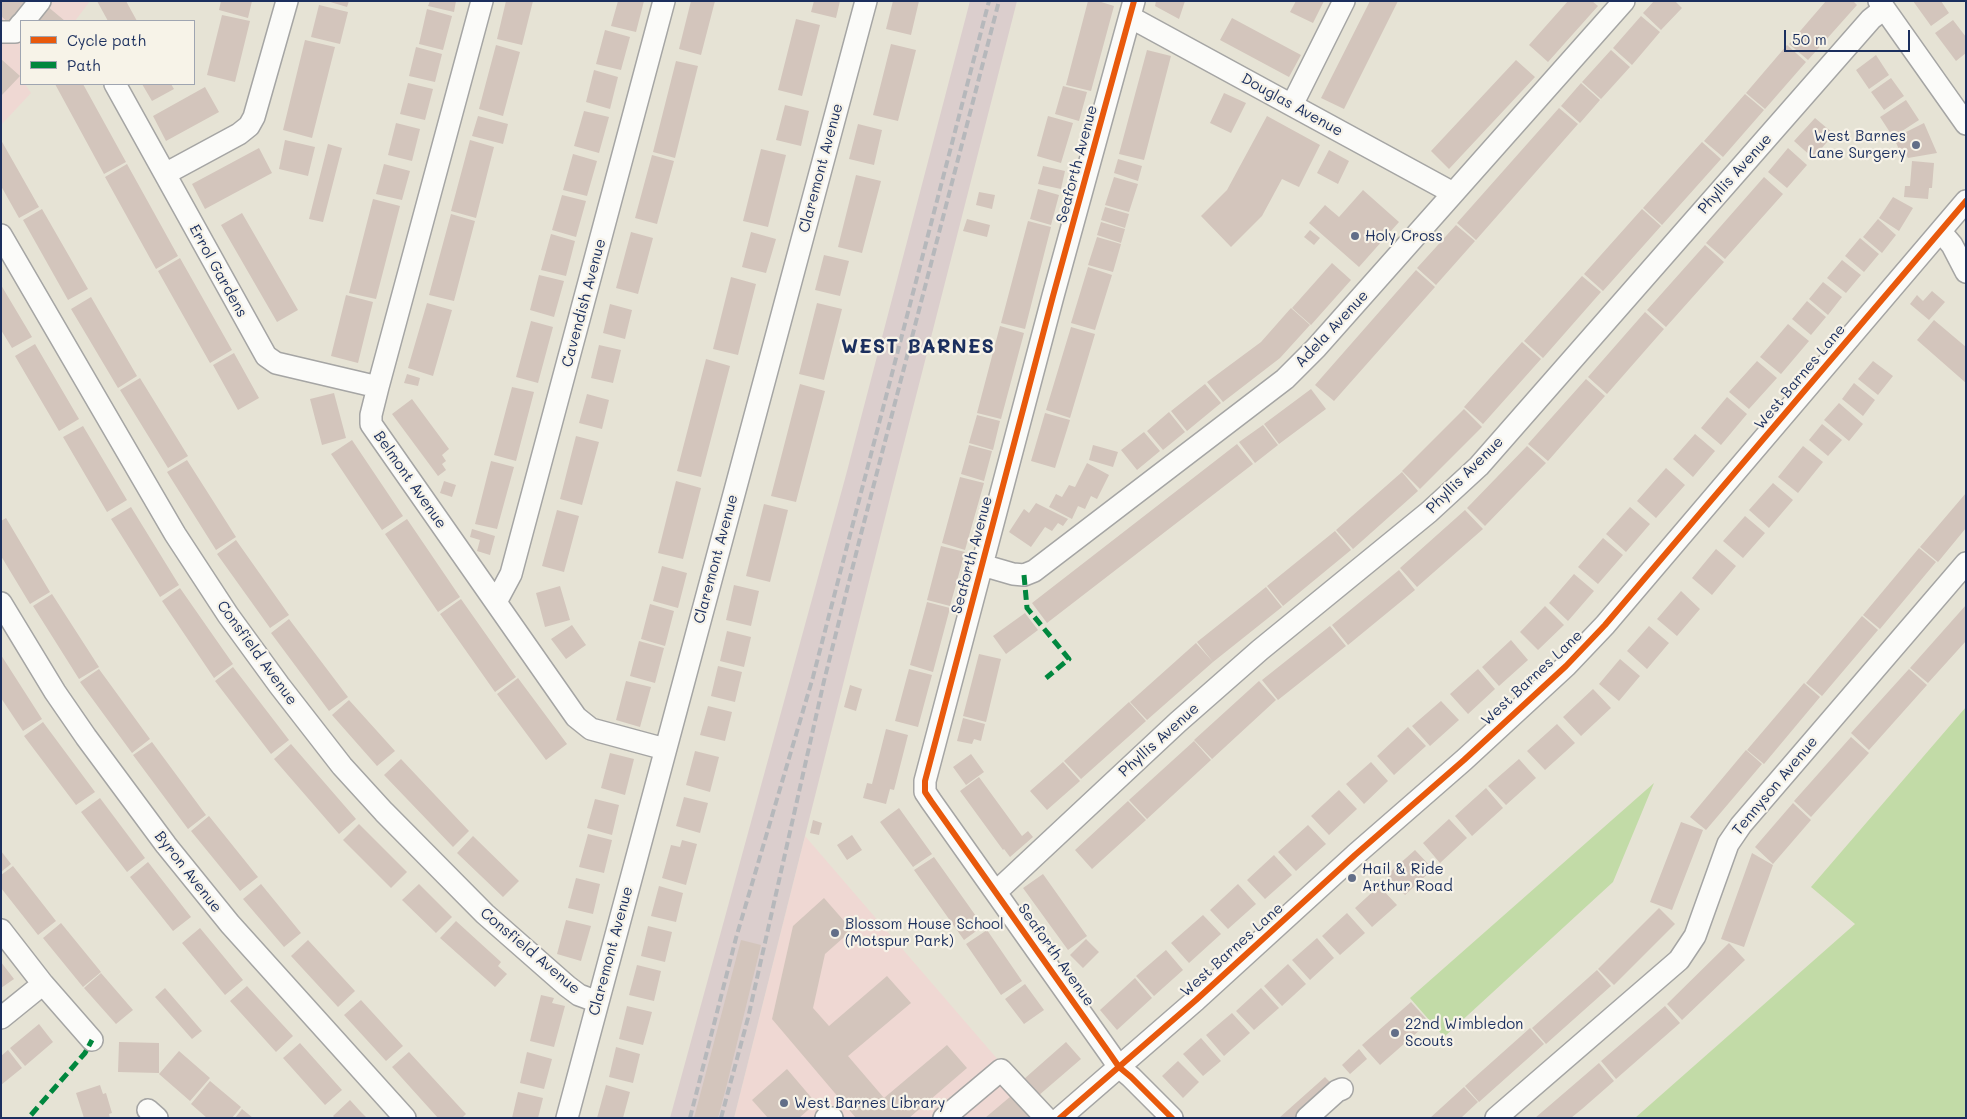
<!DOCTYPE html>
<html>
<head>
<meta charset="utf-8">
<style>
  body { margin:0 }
  #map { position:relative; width:1967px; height:1119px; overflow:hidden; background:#e6e3d5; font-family:Mali,sans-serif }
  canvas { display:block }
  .frame { position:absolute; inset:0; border:2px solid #1b2f5e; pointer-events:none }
  .legend { position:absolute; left:20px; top:20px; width:175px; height:65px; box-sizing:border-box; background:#f7f3e8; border:1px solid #9fa5b1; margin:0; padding:6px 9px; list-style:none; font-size:15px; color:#1b2f5e }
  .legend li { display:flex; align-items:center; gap:10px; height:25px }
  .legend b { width:25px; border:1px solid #9fa5b1 }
  .scale { position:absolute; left:1784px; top:30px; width:126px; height:22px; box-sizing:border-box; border:2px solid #1b2f5e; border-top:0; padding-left:6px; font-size:15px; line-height:18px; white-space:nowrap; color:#1b2f5e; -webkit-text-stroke:4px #f7f3e8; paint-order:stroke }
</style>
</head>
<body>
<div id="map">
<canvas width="1967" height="1119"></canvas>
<div class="frame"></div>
<ul class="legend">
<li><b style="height:6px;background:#e8590c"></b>Cycle path</li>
<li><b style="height:6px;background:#00873e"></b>Path</li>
</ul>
<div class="scale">50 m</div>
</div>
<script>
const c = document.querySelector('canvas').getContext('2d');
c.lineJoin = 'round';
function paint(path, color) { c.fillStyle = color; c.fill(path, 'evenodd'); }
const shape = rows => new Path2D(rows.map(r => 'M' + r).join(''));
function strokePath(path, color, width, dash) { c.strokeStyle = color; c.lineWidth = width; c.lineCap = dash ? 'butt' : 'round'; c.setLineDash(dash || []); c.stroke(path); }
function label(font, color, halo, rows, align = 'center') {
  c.font = font + ' Mali,sans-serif'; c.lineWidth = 4.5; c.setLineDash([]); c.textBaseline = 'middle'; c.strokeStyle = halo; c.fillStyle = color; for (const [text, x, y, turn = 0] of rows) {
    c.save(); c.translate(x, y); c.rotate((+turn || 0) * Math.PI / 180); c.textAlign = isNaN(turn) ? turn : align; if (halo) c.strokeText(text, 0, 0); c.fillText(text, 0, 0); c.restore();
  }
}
paint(shape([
  [1,1,90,1,75,21,21,21,21,84,25,84,31,93,1,125],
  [805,836,1043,1112,1036,1118,734,1118]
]), '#efd8d3');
paint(shape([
  [970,1,1017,1,893,486,734,1118,670,1118,846,475]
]), '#dbcecd');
paint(shape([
  [1966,707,1966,1118,1635,1118,1855,924,1811,887],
  [1654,783,1613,882,1444,1037,1410,998]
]), '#c2dba7');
paint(shape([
  [1,1,41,1,65,21,21,21,21,34,1,16],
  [97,1,126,1,137,21,108,21],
  [221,1,252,1,248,18,219,10],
  [327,1,349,1,347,7],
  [430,1,456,1,454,12,428,6],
  [506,1,533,1,522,45,497,39],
  [618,1,644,1,636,32,611,26],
  [691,1,715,1,701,55,679,49],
  [814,1,840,1,836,18,811,12],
  [893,1,919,1,911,35,886,29],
  [1088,1,1098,1,1114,6,1091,91,1066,85],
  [1156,1,1185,1,1179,19,1155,6],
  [1296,1,1324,1,1313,23,1290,12],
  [1370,1,1398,1,1344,109,1321,98],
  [1568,1,1592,1,1598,6,1548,62,1529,45],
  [1654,1,1675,1,1682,8,1661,30,1643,13],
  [1826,1,1853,1,1857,5,1808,60,1789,44],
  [1913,1,1941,1,1949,13,1931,26],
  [319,5,348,12,340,44,311,37],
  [427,9,452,16,443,50,419,44],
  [222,15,250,21,235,82,207,75],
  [1641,16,1660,32,1632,65,1613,48],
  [1232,18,1301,55,1289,77,1220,40],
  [796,19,820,25,802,96,778,90],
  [1953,20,1966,37,1966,53,1956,61,1935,33],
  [605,30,630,37,621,70,596,64],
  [305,40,335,47,312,138,283,130],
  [891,44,916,50,898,121,873,115],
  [496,45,520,52,503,116,479,109],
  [1787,45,1806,62,1765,109,1746,93],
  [416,47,442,54,435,82,409,76],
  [1147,50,1171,56,1144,160,1119,154],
  [1611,50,1630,67,1601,99,1582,82],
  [1876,55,1889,75,1869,89,1856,70],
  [1,59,20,76,1,96],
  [1516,60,1535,77,1449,169,1431,151],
  [676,61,698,66,675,158,653,152],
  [594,70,618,77,610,109,586,102],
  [1891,78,1904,96,1884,110,1871,92],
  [408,83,433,89,425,120,400,114],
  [1581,83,1600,100,1580,123,1561,106],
  [55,84,83,84,126,162,104,174],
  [142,84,171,84,174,89,152,101],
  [1063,86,1087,92,1079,121,1055,114],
  [205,87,219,112,166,141,153,116],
  [1224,93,1246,103,1231,133,1210,123],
  [1745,94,1764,110,1723,157,1704,141],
  [1906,100,1919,120,1893,137,1880,117],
  [785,105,809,111,801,146,776,140],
  [1559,108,1578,124,1476,240,1457,223],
  [584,111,609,117,599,153,574,146],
  [478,116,508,124,503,144,472,136],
  [1048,116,1073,123,1061,163,1037,156],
  [1267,116,1320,145,1299,187,1282,179,1262,216,1231,247,1201,216,1227,190],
  [1815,118,1834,134,1813,158,1794,141],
  [396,123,420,129,412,161,388,155],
  [1924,123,1937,153,1908,158,1905,153,1901,154,1894,138],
  [858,124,882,130,874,165,849,159],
  [1,140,39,207,19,218,1,186],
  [285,140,315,147,308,176,279,169],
  [470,140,494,147,476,218,451,211],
  [1702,142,1721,159,1662,225,1643,208],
  [328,144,342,148,323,222,309,219],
  [259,148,272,173,205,209,192,184],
  [1788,148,1807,165,1787,188,1768,172],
  [761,149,786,155,768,227,743,221],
  [1329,150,1349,161,1338,184,1317,173],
  [573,154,597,161,587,196,563,190],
  [652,155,674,161,657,224,635,218],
  [1118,159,1142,166,1138,181,1114,173],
  [1912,161,1934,163,1932,188,1929,188,1928,199,1904,197,1905,186,1910,186],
  [127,164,178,256,156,269,105,177],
  [384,164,410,171,402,200,376,194],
  [1043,166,1065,171,1061,189,1038,184],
  [856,175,881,181,862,253,838,247],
  [1114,177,1138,184,1129,212,1105,205],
  [1764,177,1783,194,1725,259,1706,243],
  [1038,189,1059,195,1051,225,1030,219],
  [1363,190,1399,222,1359,267,1309,223,1325,205,1339,217],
  [979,192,995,195,992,209,976,205],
  [562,195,586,201,576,237,552,230],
  [1893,197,1913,208,1899,231,1879,218],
  [373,199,400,206,376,299,349,293],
  [1105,207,1129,214,1125,228,1101,220],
  [42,209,88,289,68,300,23,220],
  [1642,209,1661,226,1603,291,1584,274],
  [242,213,298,310,277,322,221,225],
  [451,214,475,221,454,301,429,295],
  [967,219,990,225,987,237,963,231],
  [1878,219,1896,235,1882,253,1863,237],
  [1028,221,1051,227,1025,329,1001,323],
  [1101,222,1125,229,1121,243,1097,235],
  [1456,225,1475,241,1436,285,1417,268],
  [1310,230,1320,238,1314,245,1304,237],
  [631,232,653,238,638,294,616,288],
  [751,232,776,239,766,273,742,267],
  [551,234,575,241,566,276,541,270],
  [1097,237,1121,244,1113,272,1088,265],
  [1860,238,1879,254,1864,272,1845,256],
  [1705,245,1724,262,1666,327,1647,310],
  [824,255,849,261,840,296,815,290],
  [180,258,232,350,210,363,158,271],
  [1842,260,1861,275,1846,293,1827,278],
  [1332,263,1351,280,1311,325,1292,308],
  [1088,267,1112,275,1095,330,1071,323],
  [1416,270,1435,287,1334,401,1315,385],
  [539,275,564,281,554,317,530,310],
  [1582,276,1601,292,1543,358,1524,341],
  [731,277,756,284,738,355,713,349],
  [1823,282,1842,297,1828,315,1809,299],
  [1,285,32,337,12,348,1,330],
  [1932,291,1945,302,1929,320,1910,304,1917,295,1923,301],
  [346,295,373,302,358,363,331,356],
  [91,297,137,376,118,388,71,309],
  [1807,301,1826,317,1811,335,1792,319],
  [427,303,452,310,433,376,408,368],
  [817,303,842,309,824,380,799,374],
  [610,304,632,310,625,339,603,333],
  [1291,308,1310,325,1280,358,1223,402,1207,382,1261,342],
  [1645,312,1664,329,1607,394,1588,377],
  [1934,320,1966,347,1966,383,1917,340],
  [531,321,553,327,538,383,516,377],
  [1788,324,1809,341,1781,374,1760,357],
  [1000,326,1024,333,1001,419,977,413],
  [1071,327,1095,334,1070,418,1046,410],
  [1522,342,1541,359,1483,424,1464,407],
  [35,344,79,419,59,431,15,356],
  [599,345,621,350,613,383,591,378],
  [234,353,259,398,238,410,213,365],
  [706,359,730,366,701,477,677,471],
  [1757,361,1777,378,1749,409,1729,392],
  [1873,361,1893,376,1878,395,1858,379],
  [407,374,420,378,418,386,404,383],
  [140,378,188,456,168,468,120,390],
  [1586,379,1605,396,1548,461,1528,444],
  [1854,383,1875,400,1863,416,1842,399],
  [800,384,825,391,796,502,771,496],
  [1205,384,1221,403,1187,431,1171,411],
  [512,387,534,392,516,461,494,455],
  [1311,389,1326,409,1279,444,1264,424],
  [334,393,346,438,322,445,310,399],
  [587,394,609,400,602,429,579,423],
  [1727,397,1747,414,1721,445,1701,428],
  [412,399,449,449,442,455,446,461,442,464,446,470,438,476,392,414],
  [1839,403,1863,424,1849,441,1824,420],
  [1464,409,1482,427,1420,489,1402,471],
  [1169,412,1185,432,1163,450,1147,431],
  [1045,413,1070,420,1055,468,1031,461],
  [977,415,1000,421,993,450,969,443],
  [1822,424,1842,440,1828,456,1809,440],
  [1263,425,1278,445,1255,463,1239,442],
  [83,426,127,500,107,512,63,437],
  [1144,432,1160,451,1137,470,1121,450],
  [1695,434,1715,451,1693,477,1673,459],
  [576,436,599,442,582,505,560,499],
  [352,440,403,516,382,530,331,454],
  [1237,444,1253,464,1047,623,1032,603],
  [969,445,992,451,984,481,961,474],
  [1093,445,1118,452,1113,467,1089,460],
  [1527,446,1546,463,1485,526,1467,508],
  [1803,446,1823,462,1798,493,1778,477],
  [187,460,236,537,216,550,167,472],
  [491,461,514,467,497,529,475,524],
  [1087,463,1109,475,1097,499,1091,496,1085,509,1078,506,1072,519,1049,507,1056,494,1062,497,1069,485,1075,487],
  [1666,468,1685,485,1656,518,1637,501],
  [1402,472,1418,491,1353,549,1336,530],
  [960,477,984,483,965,550,942,543],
  [444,481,456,485,452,497,440,493],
  [676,481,701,488,683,559,658,553],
  [1773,483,1793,500,1769,528,1749,510],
  [1966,493,1966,528,1938,562,1920,547],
  [1036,503,1068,519,1063,526,1058,523,1052,531,1045,527,1031,547,1009,532,1024,509,1029,513],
  [764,504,788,510,770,582,746,576],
  [131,507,179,585,160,597,111,519],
  [1630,507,1650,524,1626,552,1606,534],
  [557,510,579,516,564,572,542,566],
  [1465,510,1483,529,1417,587,1400,568],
  [1745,516,1765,533,1743,558,1723,541],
  [6,518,50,592,30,604,1,556,1,521],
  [407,519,460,597,438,612,385,534],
  [472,529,495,536,490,555,477,551,480,540,470,537],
  [1335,531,1351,550,1283,606,1267,586],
  [1603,538,1623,555,1598,584,1578,567],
  [236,540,289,615,270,628,217,554],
  [941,546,965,552,950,606,927,600],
  [1919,548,1936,562,1880,629,1863,615],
  [1716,549,1736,566,1712,595,1692,578],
  [662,566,687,573,678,608,653,601],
  [1399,570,1415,590,1348,645,1332,625],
  [1574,574,1594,591,1568,621,1549,603],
  [734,585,759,591,751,626,726,620],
  [560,586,570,620,545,627,536,593],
  [1266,587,1282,607,1213,662,1197,642],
  [180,588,233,664,214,678,162,601],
  [1681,591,1700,609,1677,636,1657,619],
  [52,594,99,667,79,679,33,606],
  [461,599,516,677,495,692,440,614],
  [927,602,950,608,933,672,910,665],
  [650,604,674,611,665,646,641,639],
  [1966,605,1966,641,1928,683,1910,668],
  [1545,606,1564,625,1538,650,1520,632],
  [1025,613,1038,630,1006,654,993,636],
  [1862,616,1878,630,1822,696,1806,683],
  [289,619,348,697,329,711,271,633],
  [572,625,586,645,566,659,551,639],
  [1330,626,1346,646,1278,700,1262,680],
  [1649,626,1669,643,1647,669,1627,651],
  [727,631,751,637,744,667,720,661],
  [1511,640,1528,660,1499,686,1482,667],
  [639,641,664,648,655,683,630,676],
  [1196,643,1213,662,1147,720,1130,702],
  [979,654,1001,659,986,722,963,716],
  [1,655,42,719,23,731,1,698],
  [1620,659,1640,676,1619,701,1599,684],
  [718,666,742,672,735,702,711,696],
  [233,667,289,740,271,754,215,681],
  [99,669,150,739,132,753,80,682],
  [909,669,932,675,918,727,895,721],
  [1478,669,1495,689,1468,714,1450,694],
  [1909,669,1927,685,1869,750,1851,733],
  [518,678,567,744,546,760,497,694],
  [626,681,651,687,640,727,616,720],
  [1259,681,1276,700,1212,759,1194,740],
  [1804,683,1820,697,1764,764,1747,750],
  [850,685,862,689,856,711,844,707],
  [1593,689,1611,708,1581,736,1563,717],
  [349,700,395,751,377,766,332,715],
  [1441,701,1459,720,1430,746,1412,726],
  [1129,702,1146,721,1081,779,1064,761],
  [708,706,732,712,725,741,700,735],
  [963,718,985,724,981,741,974,739,972,744,957,741],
  [43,722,95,792,76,805,24,736],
  [1557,724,1575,743,1545,770,1527,751],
  [1408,727,1426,746,1394,775,1377,756],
  [886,729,908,735,894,790,890,789,886,804,863,798,867,783,872,784],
  [1851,737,1869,753,1811,817,1794,801],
  [1194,741,1211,760,1147,819,1129,800],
  [152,742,206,815,188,829,133,755],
  [291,744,356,819,339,834,274,759],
  [1746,750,1762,764,1706,830,1690,817],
  [695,751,719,757,710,792,686,785],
  [610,753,634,759,625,795,601,788],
  [971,754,984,772,966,785,953,767],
  [401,759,469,831,453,847,384,775],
  [1519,759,1536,778,1506,805,1488,786],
  [1063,762,1080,781,1047,810,1030,791],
  [1371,762,1388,781,1364,804,1346,784],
  [979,777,1022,836,1028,831,1033,837,1010,857,1004,849,1003,850,960,791],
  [1486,788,1503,808,1472,836,1455,816],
  [1339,790,1357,809,1329,835,1311,816],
  [684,797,708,803,700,833,676,826],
  [100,798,145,858,127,872,81,812],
  [595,799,619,805,612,835,587,828],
  [1128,801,1146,820,1092,869,1075,850],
  [1793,803,1811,820,1773,864,1755,847],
  [899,808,932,854,913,867,880,822],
  [209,816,258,877,240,891,191,831],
  [1449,819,1467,838,1440,863,1423,843],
  [813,820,822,823,819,835,810,833],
  [1681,822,1703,830,1672,910,1650,902],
  [359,824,407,872,391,888,343,840],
  [1308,825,1326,844,1296,871,1278,852],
  [588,834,612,840,604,873,579,867],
  [852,835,862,850,847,860,837,845],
  [473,836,519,881,503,897,457,853],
  [682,840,697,844,686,885,662,878,671,845,680,847],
  [1415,850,1433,869,1405,895,1387,875],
  [1,851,11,864,1,872],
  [1752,853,1773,865,1744,947,1721,939],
  [1274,855,1292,875,1265,899,1247,880],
  [934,857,983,926,964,940,914,870],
  [148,862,191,917,173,931,130,877],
  [13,866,56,921,38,935,1,888,1,875],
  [1043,874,1087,936,1068,950,1023,888],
  [576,878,600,884,593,914,568,908],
  [261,884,301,933,284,947,243,899],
  [419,884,452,917,436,933,402,900],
  [1238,884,1256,904,1228,929,1210,910],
  [659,886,683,893,676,922,651,916],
  [1379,886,1397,905,1372,927,1355,908],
  [824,898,852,930,825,954,813,1008,829,1026,887,976,911,1003,848,1056,884,1098,947,1045,967,1068,909,1118,856,1118,772,1019,793,926],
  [1659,908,1675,924,1614,985,1598,969],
  [1347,913,1365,933,1340,955,1322,936],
  [1203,915,1221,934,1189,963,1171,943],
  [566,920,591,926,581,961,557,954],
  [456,921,501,962,498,966,507,974,495,987,440,938],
  [61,923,101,972,83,987,43,938],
  [648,926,672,932,665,962,641,956],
  [200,928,243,980,225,995,182,943],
  [987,930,1022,981,1001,995,966,944],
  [1317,938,1334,958,1310,980,1292,960],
  [1086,939,1099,952,1083,968,1070,955],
  [308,940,355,991,338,1007,291,956],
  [741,940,761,945,727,1084,718,1118,694,1118],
  [1729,943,1745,960,1682,1020,1667,1004],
  [1166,950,1183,970,1154,996,1136,976],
  [1,962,14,979,1,988],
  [1288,964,1306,984,1282,1006,1264,986],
  [637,965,661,971,654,1001,629,995],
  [1597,970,1611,986,1546,1044,1532,1028],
  [101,973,133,1010,116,1024,84,988],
  [1135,978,1152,998,1117,1030,1100,1010],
  [1025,984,1044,1010,1024,1024,1005,999],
  [247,986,293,1036,276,1052,230,1001],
  [165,988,202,1031,192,1039,155,997],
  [1261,988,1279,1008,1254,1030,1236,1011],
  [541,995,554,998,552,1003,565,1006,554,1047,530,1041],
  [361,1000,403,1046,386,1061,344,1015],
  [1411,1002,1429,1022,1380,1065,1362,1045],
  [627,1006,652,1012,643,1045,619,1039],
  [1665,1006,1680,1023,1616,1079,1601,1061],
  [1232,1013,1250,1033,1224,1056,1206,1035],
  [39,1024,53,1042,25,1066,10,1048],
  [1530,1028,1544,1044,1479,1102,1465,1086],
  [1201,1038,1221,1061,1203,1076,1183,1054],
  [119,1042,159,1043,159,1073,118,1072],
  [1066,1042,1081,1059,1038,1096,1024,1079],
  [300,1043,342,1090,325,1105,283,1058],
  [616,1047,640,1054,633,1083,609,1077],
  [1359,1049,1367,1059,1350,1074,1342,1065],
  [8,1050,22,1068,1,1085,1,1056],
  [179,1051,210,1078,190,1101,159,1074],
  [409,1052,466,1114,462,1118,438,1118,392,1067],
  [527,1052,552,1059,544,1089,520,1083],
  [1178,1061,1199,1082,1183,1098,1162,1076],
  [1599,1063,1614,1081,1582,1109,1571,1118,1535,1118],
  [787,1069,816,1103,799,1118,768,1118,752,1100],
  [1325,1077,1334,1086,1298,1118,1279,1118],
  [210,1081,241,1107,232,1118,207,1118,191,1104],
  [100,1085,103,1094,106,1093,112,1113,109,1114,110,1118,84,1118,76,1093],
  [606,1085,630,1092,623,1118,597,1118],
  [1464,1087,1478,1102,1461,1118,1430,1118],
  [1017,1091,1036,1113,1031,1118,985,1118],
  [518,1092,543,1098,538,1118,512,1118],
  [350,1100,360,1111,367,1118,335,1118,333,1116],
  [242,1109,253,1118,235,1118]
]), '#d3c5bc');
const minor = shape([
  [482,1,378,387,371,415,371,424,576,717,591,729,665,749],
  [1134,1,1053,296,925,781,925,792,931,801,1110,1054,1119,1067,1131,1077,1172,1118],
  [1879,1,1966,124],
  [1130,17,1453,193],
  [24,21,40,1],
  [1,32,15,32,21,24],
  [115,84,266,356,276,363,378,387],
  [1292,105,1344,1],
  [165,174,239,134,249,126,254,117,287,1],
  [1941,232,1952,245,1966,272],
  [1,235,175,534,228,615,279,685,342,766,384,812,485,914,567,986,579,995,598,1002],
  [982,565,1013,574,1024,575,1034,571,1285,379,1316,348,1624,1],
  [496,602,511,574,664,1],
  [1,603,55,692,86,737,166,845,230,924,405,1118],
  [996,892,1178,722,1260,650,1429,512,1479,466,1871,19,1884,9],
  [1,930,43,984,92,1040],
  [1,1018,43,984],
  [148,1110,157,1118],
  [567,1118,866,1],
  [826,1118,832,1118],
  [944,1118,1001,1070,1046,1118],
  [1060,1118,1196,1000,1355,855,1464,760,1566,666,1605,625,1966,201],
  [1307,1118,1337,1091,1342,1089],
  [1496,1118,1679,960,1695,936,1728,844,1741,825,1966,563]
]);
strokePath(minor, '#a5a5a4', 24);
strokePath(minor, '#fbfbf9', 21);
strokePath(shape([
  [690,1118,736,938,813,677,989,1],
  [721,1118,748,1018,824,681,860,538,999,1]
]), '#b6b8bb', 4, [8, 4]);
strokePath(shape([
  [1024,575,1027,608,1069,659,1046,678],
  [31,1115,85,1053,92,1040]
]), '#00873e', 5, [10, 5]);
strokePath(shape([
  [1134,1,1053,296,925,781,925,792,931,801,1110,1054,1119,1067,1131,1077,1172,1118],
  [1060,1118,1196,1000,1355,855,1464,760,1566,666,1605,625,1966,201]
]), '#e8590c', 6);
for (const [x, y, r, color] of [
  [1916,145,5,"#626e88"],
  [1355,236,5,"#626e88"],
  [1352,878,5,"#626e88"],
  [835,933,5,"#626e88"],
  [1395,1033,5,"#626e88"],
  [784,1103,5,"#626e88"]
]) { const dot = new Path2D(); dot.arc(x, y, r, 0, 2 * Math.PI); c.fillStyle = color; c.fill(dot); strokePath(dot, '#f7f3e8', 2); }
label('15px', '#1b2f5e', '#f7f3e8', [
  ["Douglas Avenue",1292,105,29],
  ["Seaforth Avenue",1077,164,-75],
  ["Claremont Avenue",821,168,-75],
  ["Phyllis Avenue",1735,174,-48],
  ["Errol Gardens",218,271,61],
  ["Cavendish Avenue",584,303,-75],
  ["Adela Avenue",1332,329,-47],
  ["West Barnes Lane",1800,377,-50],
  ["Phyllis Avenue",1465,475,-45],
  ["Belmont Avenue",410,480,55],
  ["Seaforth Avenue",972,555,-75],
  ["Claremont Avenue",716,559,-75],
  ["Consfield Avenue",257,653,54],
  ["West Barnes Lane",1532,678,-43],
  ["Phyllis Avenue",1159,740,-42],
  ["Tennyson Avenue",1775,786,-50],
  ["Byron Avenue",188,872,52],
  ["West Barnes Lane",1232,950,-42],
  ["Consfield Avenue",530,951,40],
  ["Claremont Avenue",611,951,-75],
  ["Seaforth Avenue",1056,955,55]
]);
label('15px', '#1b2f5e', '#f7f3e8', [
  ["West Barnes",1906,136,"right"],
  ["Lane Surgery",1906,153,"right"],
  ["Holy Cross",1365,236],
  ["Hail & Ride",1362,869],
  ["Arthur Road",1362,886],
  ["Blossom House School",845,924],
  ["(Motspur Park)",845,941],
  ["22nd Wimbledon",1405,1024],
  ["Scouts",1405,1041],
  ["West Barnes Library",794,1103]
], 'left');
c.letterSpacing = '1px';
label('bold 20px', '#1b2f5e', '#f7f3e8', [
  ["WEST BARNES",918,347]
]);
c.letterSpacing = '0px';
</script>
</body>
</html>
